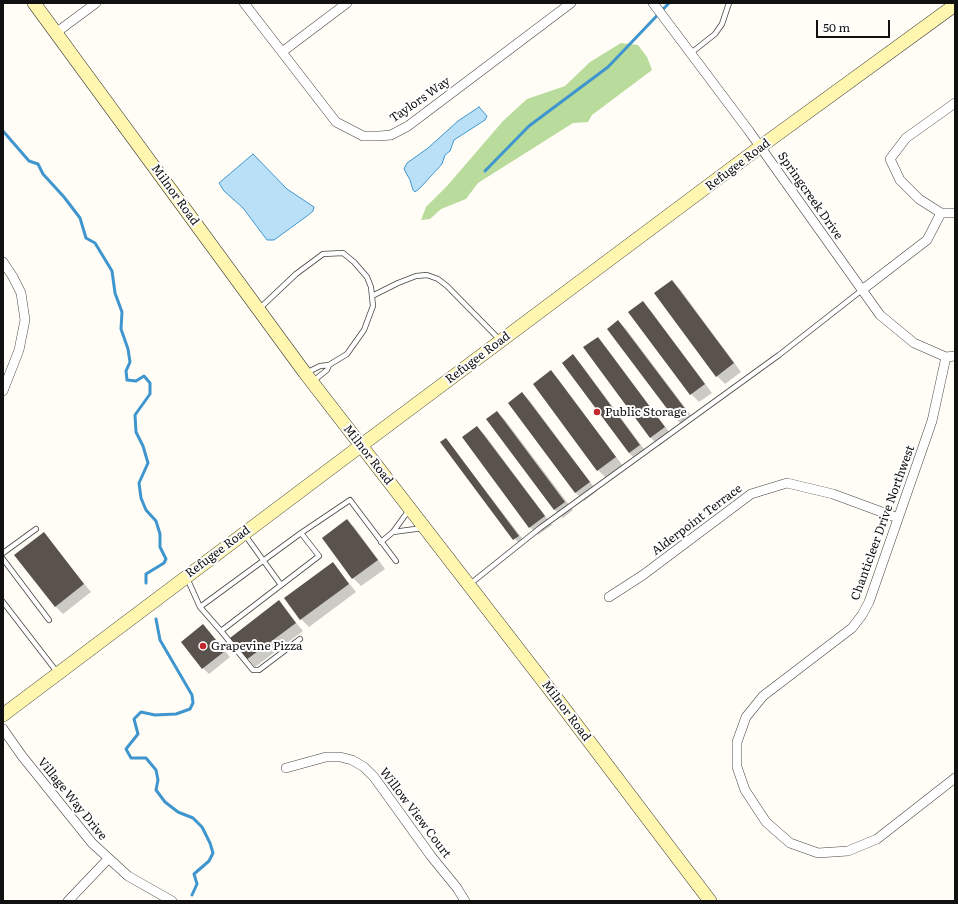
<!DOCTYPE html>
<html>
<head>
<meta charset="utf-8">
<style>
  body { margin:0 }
  #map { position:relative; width:958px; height:904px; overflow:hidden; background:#fffdf5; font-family:Literata,serif }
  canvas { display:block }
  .frame { position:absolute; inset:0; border:4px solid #111; pointer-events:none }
  .scale { position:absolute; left:816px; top:20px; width:74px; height:18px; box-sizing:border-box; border:2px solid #111; border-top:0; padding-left:5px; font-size:12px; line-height:14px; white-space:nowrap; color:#111; -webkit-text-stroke:3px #fff; paint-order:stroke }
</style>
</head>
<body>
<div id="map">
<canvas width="958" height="904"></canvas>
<div class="frame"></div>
<div class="scale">50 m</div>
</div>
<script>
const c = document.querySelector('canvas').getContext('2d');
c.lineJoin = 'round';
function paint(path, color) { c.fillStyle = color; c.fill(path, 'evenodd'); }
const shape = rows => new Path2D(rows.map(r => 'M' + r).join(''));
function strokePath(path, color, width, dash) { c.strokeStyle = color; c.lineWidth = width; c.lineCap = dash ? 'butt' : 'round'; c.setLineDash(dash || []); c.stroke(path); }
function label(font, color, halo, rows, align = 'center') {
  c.font = font + ' Literata,serif'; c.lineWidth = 4; c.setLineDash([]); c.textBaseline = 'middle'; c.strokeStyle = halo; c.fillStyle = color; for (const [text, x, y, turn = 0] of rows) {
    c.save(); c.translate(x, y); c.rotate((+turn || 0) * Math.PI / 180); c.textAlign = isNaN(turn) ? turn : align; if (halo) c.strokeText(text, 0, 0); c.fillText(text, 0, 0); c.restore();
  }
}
paint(shape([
  [621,43,638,45,647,57,652,70,592,115,588,122,573,123,478,183,466,199,441,209,430,219,421,220,426,207,447,186,503,121,527,99,565,86,590,62]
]), '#b9dc9c');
const water = shape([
  [479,107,487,116,485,120,454,140,450,151,445,155,442,164,420,188,415,192,413,190,410,180,404,169,407,163,428,148,458,121,479,107],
  [253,154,287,189,314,207,313,211,307,216,274,240,267,240,243,208,224,191,219,183,253,154]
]);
paint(water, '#b9e0f7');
strokePath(water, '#3f96cf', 1);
paint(shape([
  [672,281,680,289,741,372,725,384,717,376],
  [643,303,651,311,712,393,699,402,691,394,630,313],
  [618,321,626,329,693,418,683,426,675,418,608,329],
  [597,338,605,346,672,436,659,446,651,438,584,348],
  [573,356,581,364,647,453,637,461,629,453,563,363],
  [551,372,559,380,623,466,606,478,598,470,534,384],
  [522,393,530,401,597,491,584,501,576,493,509,403],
  [497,412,505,420,573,510,563,518,555,510,487,419],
  [477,427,485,435,552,525,538,535,530,527],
  [446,439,525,542,520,545,441,443],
  [347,520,355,528,385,569,361,586,353,578,324,538],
  [43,533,91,592,63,614,55,606],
  [333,563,356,592,309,627,301,619],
  [279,602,303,631,255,667,231,638],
  [203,625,230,657,209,674,203,668]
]), '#0003');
strokePath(shape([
  [3,131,29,161,38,164,43,174,64,197,80,218,86,238,95,243,112,271,115,293,122,312,121,329,128,349,130,362,126,371,127,380,136,381,144,376,150,383,150,394,135,415,136,432,143,446,148,463,139,483,141,498,146,510,156,521,160,534,160,547,166,559,164,563,146,574,146,583],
  [485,171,529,126,608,67,669,3],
  [156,619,160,640,192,695,193,703,190,709,176,714,155,715,141,712,134,719,138,734,126,749,131,758,146,758,156,770,158,780,156,790,165,802,178,812,193,818,202,827,210,843,213,853,209,861,194,874,197,884,192,895]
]), '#3f96cf', 3);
paint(shape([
  [672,280,734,363,716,377,654,293],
  [643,301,705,384,690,395,628,312],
  [618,320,686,410,674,418,607,329],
  [598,337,665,427,650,438,583,347],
  [573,354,640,445,629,453,562,363],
  [551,370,616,457,597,471,533,384],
  [522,392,590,482,575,493,508,403],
  [497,411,565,502,554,510,486,419],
  [477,426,545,516,529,528,462,437],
  [446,438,519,536,513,540,440,442],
  [347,519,378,560,352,579,322,538],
  [44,532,84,584,55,607,14,555],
  [333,562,349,584,300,620,284,598],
  [279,600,296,623,246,660,230,638],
  [203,624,225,651,202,669,181,642]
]), '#5a524d');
const lane = shape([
  [691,53,715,34,722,24,729,3],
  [372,296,398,283,416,276,427,275,438,279,447,286,500,340],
  [259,309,296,274,323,254,343,253,354,262,367,277,371,287,373,306,364,330,347,354,329,365,320,366,306,373],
  [312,382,327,370,329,365],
  [393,532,423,528],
  [245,535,281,585],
  [381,542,393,532,409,510],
  [3,553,36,529],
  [3,559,49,620],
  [187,578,200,607,221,631,319,556,301,533,350,500,396,561],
  [470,584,540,528,779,355,862,290],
  [3,602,57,672],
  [200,607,301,533],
  [221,631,253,670,259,670,300,639]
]);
const street = shape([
  [244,3,336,122,363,136,379,136,391,135,408,126,571,3],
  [653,3,749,131,880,315,914,343,946,357,955,356],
  [57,32,96,3],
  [282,52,347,3],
  [941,213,919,199,900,180,890,159,906,138,955,103],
  [941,213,955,213],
  [3,262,13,277,21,293,25,320,19,350,3,391],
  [862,290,927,240,941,213],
  [946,357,932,421,869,602,862,615,852,628,763,696,746,717,737,742,737,767,745,790,766,822,790,843,818,853,848,851,877,839,955,778],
  [609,597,643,575,751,494,787,483,833,494,898,518],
  [3,729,22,756,92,843,128,876,172,901],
  [286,768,326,757,340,757,352,760,364,767,374,777,431,856,457,888,465,901],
  [68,901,108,859]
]);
const secondary = shape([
  [34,3,305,373,557,699,710,901],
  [3,715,375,435,760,147,955,5]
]);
strokePath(lane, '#444', 6);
strokePath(street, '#444', 10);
strokePath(secondary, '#333', 14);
strokePath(lane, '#fff', 4.5);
strokePath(street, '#fff', 9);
strokePath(secondary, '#fff6b0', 13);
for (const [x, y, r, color] of [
  [597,412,4,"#c4262e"],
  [203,646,4,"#c4262e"]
]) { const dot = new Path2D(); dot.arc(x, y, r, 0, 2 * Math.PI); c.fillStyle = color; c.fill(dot); strokePath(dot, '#fff', 1.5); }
label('12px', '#111', '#fff', [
  ["Taylors Way",420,100,-35],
  ["Refugee Road",738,165,-37],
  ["Milnor Road",175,195,54],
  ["Springcreek Drive",810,196,55],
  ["Refugee Road",478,358,-37],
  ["Milnor Road",368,455,52],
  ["Alderpoint Terrace",697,520,-37],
  ["Chanticleer Drive Northwest",883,523,-70],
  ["Refugee Road",218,552,-37],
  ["Milnor Road",566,711,53],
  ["Village Way Drive",72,799,51],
  ["Willow View Court",415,813,53]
]);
label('12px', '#111', '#fff', [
  ["Public Storage",605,412],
  ["Grapevine Pizza",211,646]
], 'left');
</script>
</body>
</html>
